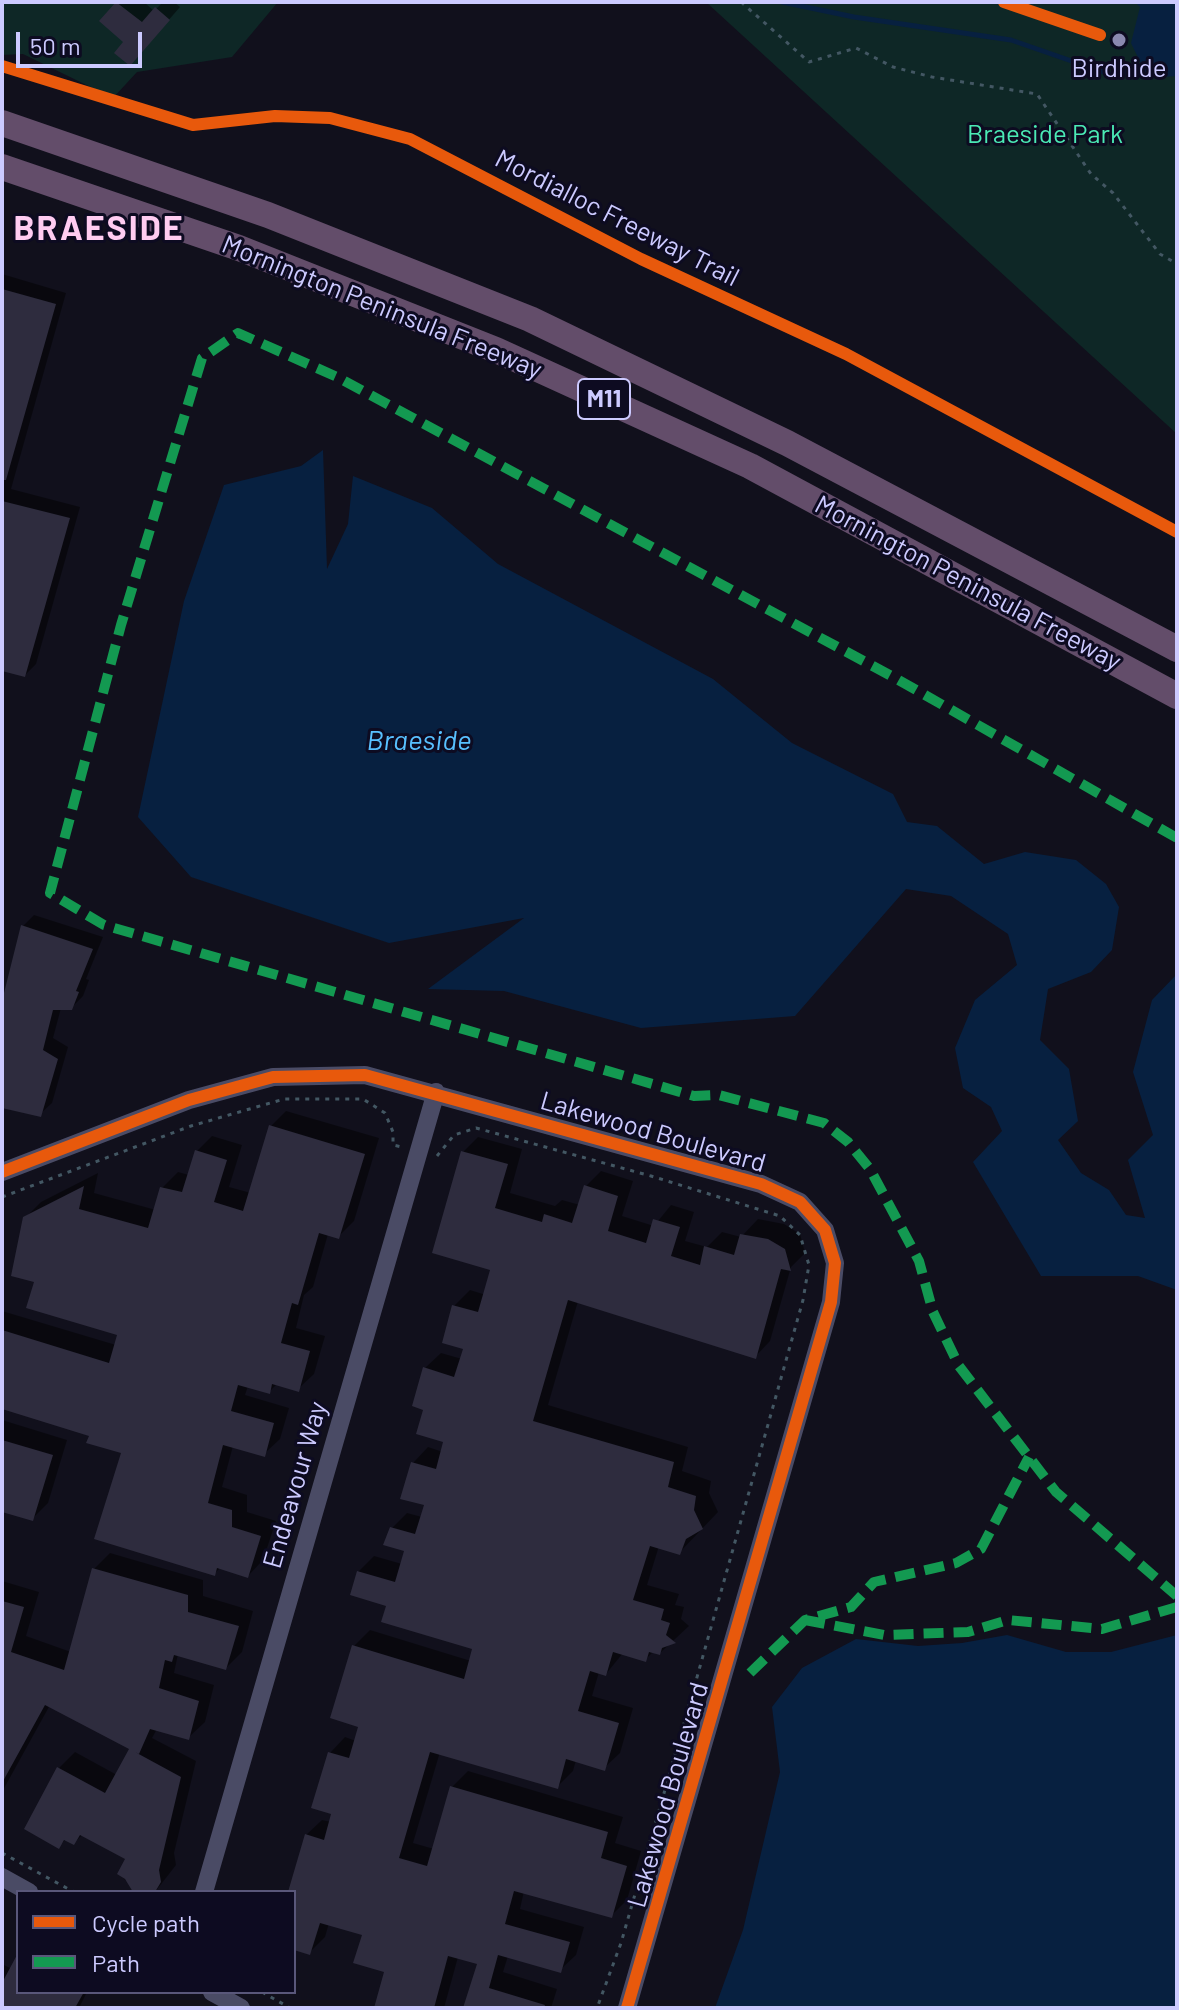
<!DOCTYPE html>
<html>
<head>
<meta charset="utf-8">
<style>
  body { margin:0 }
  #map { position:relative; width:1179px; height:2010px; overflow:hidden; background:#11101c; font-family:Barlow,sans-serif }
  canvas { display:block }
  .frame { position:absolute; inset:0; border:4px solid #cccaff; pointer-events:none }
  .legend { position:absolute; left:16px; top:1890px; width:280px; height:104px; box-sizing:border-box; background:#0d0b21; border:2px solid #59577a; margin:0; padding:10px 14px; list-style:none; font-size:24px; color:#cccaff }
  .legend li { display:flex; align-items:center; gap:16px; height:40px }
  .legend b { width:40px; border:2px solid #59577a }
  .scale { position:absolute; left:16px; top:32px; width:126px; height:36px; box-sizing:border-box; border:4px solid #cccaff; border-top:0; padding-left:10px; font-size:24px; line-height:28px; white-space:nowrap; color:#cccaff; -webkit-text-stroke:6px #0d0b21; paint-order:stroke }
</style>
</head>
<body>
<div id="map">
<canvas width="1179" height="2010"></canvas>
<div class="frame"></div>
<ul class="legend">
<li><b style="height:10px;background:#e8590c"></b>Cycle path</li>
<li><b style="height:10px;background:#139951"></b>Path</li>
</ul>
<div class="scale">50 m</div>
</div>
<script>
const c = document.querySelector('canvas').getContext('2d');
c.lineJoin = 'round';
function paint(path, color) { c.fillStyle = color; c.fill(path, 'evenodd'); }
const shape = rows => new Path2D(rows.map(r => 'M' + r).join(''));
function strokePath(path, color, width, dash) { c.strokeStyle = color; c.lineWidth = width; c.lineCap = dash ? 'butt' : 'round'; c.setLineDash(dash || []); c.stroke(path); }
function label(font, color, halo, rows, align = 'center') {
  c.font = font + ' Barlow,sans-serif'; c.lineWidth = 6; c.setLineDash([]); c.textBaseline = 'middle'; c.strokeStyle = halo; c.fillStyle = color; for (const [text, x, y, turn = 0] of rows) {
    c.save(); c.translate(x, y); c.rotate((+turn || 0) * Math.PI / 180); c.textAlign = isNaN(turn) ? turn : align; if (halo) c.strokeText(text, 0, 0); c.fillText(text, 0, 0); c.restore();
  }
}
paint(shape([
  [2,2,278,2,232,57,137,72,113,98,23,54,2,55],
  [706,2,1177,2,1177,434]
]), '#0e2726');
paint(shape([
  [1135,2,1177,3,1177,76,1148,78,1131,43,1140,7],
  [323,450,327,569,348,524,353,476,432,508,498,564,713,679,792,743,893,794,907,822,937,826,984,864,1025,852,1076,860,1106,884,1119,907,1112,950,1091,972,1048,989,1040,1040,1069,1069,1078,1121,1058,1140,1081,1173,1109,1190,1126,1215,1145,1218,1128,1160,1153,1135,1133,1072,1152,1000,1177,974,1177,1290,1138,1276,1041,1276,973,1162,1002,1131,991,1107,963,1088,955,1048,975,1000,1017,965,1008,934,951,896,906,889,795,1016,641,1028,504,991,428,989,524,918,389,943,191,877,138,817,184,601,224,485,301,466],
  [1007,1635,1066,1652,1111,1652,1177,1635,1177,2008,715,2008,743,1930,780,1772,772,1707,802,1668,856,1639,918,1646,962,1643]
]), '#072040');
paint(shape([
  [118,2,144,2,154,11,163,2,174,2,180,7,141,52,102,21],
  [2,274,66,293,11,489,80,507,36,664,25,675,2,669],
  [34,915,103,937,86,979,89,980,83,996,71,1008,61,1008,53,1038,68,1047,52,1103,40,1114,2,1106,2,1009,23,926],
  [286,1111,379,1138,354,1221,338,1237,328,1234,313,1287,304,1295,296,1328,325,1336,314,1374,298,1389,277,1384,269,1392,248,1386,245,1395,289,1408,280,1439,264,1454,233,1446,222,1487,247,1495,247,1512,276,1521,263,1560,248,1576,221,1567,214,1574,123,1452,91,1434,2,1407,2,1311,116,1345,120,1334,37,1280,25,1218,41,1202,98,1173,94,1193,156,1210,162,1188,178,1172,189,1175,197,1151,212,1136,242,1145,229,1187,251,1193,270,1127],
  [478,1137,522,1149,510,1193,555,1206,562,1200,580,1205,586,1186,601,1171,633,1181,622,1216,654,1226,671,1205,694,1212,685,1241,707,1247,722,1232,741,1237,758,1219,784,1224,800,1234,805,1253,791,1267,770,1341,755,1357,578,1301,548,1405,688,1447,682,1471,711,1481,709,1493,718,1512,679,1553,659,1546,647,1585,679,1594,675,1605,684,1607,681,1619,689,1626,660,1653,654,1651,646,1659,623,1653,606,1674,599,1672,592,1696,633,1708,620,1753,604,1768,576,1760,573,1771,557,1787,440,1752,413,1843,434,1849,452,1787,468,1771,623,1817,615,1843,641,1851,627,1900,611,1916,524,1891,520,1909,584,1927,576,1955,560,1970,508,1956,503,1972,557,1989,551,2008,465,2008,479,1963,458,1957,444,2008,377,2008,386,1971,364,1934,329,1923,325,1937,309,1953,294,1948,294,1892,290,1892,306,1835,322,1820,331,1822,334,1813,330,1753,345,1737,356,1741,360,1726,354,1646,370,1630,471,1661,475,1648,388,1604,358,1572,374,1556,402,1564,406,1550,392,1528,407,1513,422,1517,426,1504,413,1463,428,1447,443,1452,446,1441,425,1408,425,1368,441,1353,462,1359,465,1347,454,1306,470,1290,486,1295,493,1269,463,1152],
  [2,1420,67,1440,48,1503,32,1519,2,1509],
  [110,1553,203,1580,203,1596,253,1611,242,1652,226,1668,178,1654,174,1673,214,1685,205,1722,189,1737,157,1729,152,1738,196,1761,174,1853,176,1865,155,1892,138,1892,119,1874,128,1858,83,1834,74,1843,66,1839,59,1846,26,1828,59,1768,75,1752,117,1775,132,1748,50,1705,2,1792,2,1581,39,1592,26,1636,71,1652,94,1569],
  [18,1957,18,1992,87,1992,79,2008,2,2008,2,1964,12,1969]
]), '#0007');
strokePath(shape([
  [782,2,854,17,1011,40,1112,75,1143,67]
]), '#072040', 5);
paint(shape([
  [116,2,142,22,155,7,170,20,130,66,114,53,123,42,99,21],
  [2,289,56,304,6,480,2,480],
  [2,501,70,518,25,677,2,671],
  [21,925,93,949,76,991,79,992,72,1010,53,1010,43,1050,58,1059,41,1117,2,1108,2,1001],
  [269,1125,365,1154,339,1239,319,1233,298,1305,292,1303,281,1343,310,1351,299,1392,272,1384,270,1394,238,1385,231,1411,274,1423,265,1457,223,1445,208,1503,232,1510,232,1527,261,1536,248,1578,217,1568,215,1576,94,1539,121,1453,86,1443,89,1436,2,1409,2,1330,109,1363,117,1335,26,1308,34,1282,11,1276,23,1217,84,1186,79,1209,148,1228,160,1187,182,1192,195,1150,227,1160,214,1202,243,1211],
  [461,1151,508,1164,495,1208,542,1222,544,1214,572,1223,584,1185,618,1196,608,1231,646,1243,653,1219,680,1227,671,1256,700,1265,704,1246,734,1255,740,1234,768,1239,785,1249,791,1271,781,1269,756,1359,568,1300,533,1421,674,1462,668,1487,696,1496,694,1510,703,1529,686,1539,680,1555,650,1546,633,1600,664,1609,661,1620,670,1623,666,1635,676,1643,662,1648,660,1655,649,1652,646,1662,613,1652,606,1676,590,1671,578,1711,619,1723,605,1771,566,1759,558,1789,430,1752,399,1858,427,1866,450,1786,608,1832,601,1858,627,1866,612,1918,514,1891,505,1924,570,1942,561,1973,498,1955,489,1988,545,2005,544,2008,463,2008,477,1964,448,1956,434,2008,374,2008,384,1972,353,1963,362,1935,320,1923,310,1955,294,1950,294,1892,288,1892,305,1834,324,1840,331,1814,311,1808,328,1752,349,1758,358,1727,330,1718,352,1645,464,1679,472,1649,381,1622,386,1606,350,1595,357,1571,395,1582,404,1551,383,1545,390,1527,415,1534,424,1505,400,1499,411,1462,436,1469,443,1442,416,1434,423,1410,412,1406,423,1367,454,1377,463,1349,442,1343,452,1305,478,1312,490,1270,432,1253],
  [2,1440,53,1455,33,1521,2,1512],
  [92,1568,188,1595,188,1612,239,1626,226,1670,174,1655,172,1662,165,1660,159,1688,199,1701,189,1740,150,1729,139,1754,135,1752,181,1777,159,1870,161,1882,155,1892,133,1892,125,1879,117,1874,125,1859,80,1835,74,1845,64,1840,59,1849,24,1829,57,1767,105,1793,129,1749,45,1705,2,1783,2,1601,24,1607,11,1652,64,1670],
  [18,1953,18,1992,84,1992,75,2008,2,2008,2,1983]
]), '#2e2c3e');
strokePath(shape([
  [741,2,809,62,856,48,893,67,932,77,1037,94,1091,174,1113,193,1160,254,1177,264],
  [437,1156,454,1135,476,1128,651,1176,780,1216,800,1235,809,1265,803,1300,683,1727,621,1943,597,2008],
  [2,1197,191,1126,284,1099,363,1099,385,1113,393,1132,393,1145,402,1147],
  [2,1853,74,1892],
  [262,1992,290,2008]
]), '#435763', 3, [4, 6]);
strokePath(shape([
  [2,1172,189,1100,273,1077,365,1075,761,1184,800,1202,825,1230,835,1263,831,1302,627,2008],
  [2,1877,29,1892],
  [204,1892,436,1092],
  [212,1992,241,2008]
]), '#4a4b65', 18);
strokePath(shape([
  [2,123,268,215,530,319,787,443,1177,649],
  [2,167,239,248,496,350,750,466,1177,696]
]), '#634d6a', 26);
strokePath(shape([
  [1177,838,895,678,337,377,238,333,202,358,121,625,50,893,104,925,694,1096,719,1095,824,1123,848,1142,870,1169,919,1261,933,1312,959,1366,1056,1492,1177,1596],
  [805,1620,884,1635,968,1632,1008,1620,1102,1629,1177,1607],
  [750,1673,805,1620,851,1607,874,1582,956,1563,981,1549,1029,1457]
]), '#139951', 10, [20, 10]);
strokePath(shape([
  [1004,2,1100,35],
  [2,66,193,125,275,116,330,118,410,139,641,259,846,354,1177,532],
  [2,1172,189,1100,273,1077,365,1075,761,1184,800,1202,825,1230,835,1263,831,1302,627,2008]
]), '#e8590c', 12);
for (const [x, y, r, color] of [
  [1119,40,8,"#8b89b0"]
]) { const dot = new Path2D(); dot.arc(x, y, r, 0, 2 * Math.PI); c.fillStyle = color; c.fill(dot); strokePath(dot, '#0d0b21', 3); }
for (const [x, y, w] of [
  [604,399,52]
]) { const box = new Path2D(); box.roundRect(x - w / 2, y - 20, w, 40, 6); c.fillStyle = '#0d0b21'; c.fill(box); strokePath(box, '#cccaff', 2); }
label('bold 24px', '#cccaff', null, [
  ["M11",604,399]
]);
label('26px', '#cccaff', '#0d0b21', [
  ["Birdhide",1119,68]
]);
label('26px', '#4beab5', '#0d0b21', [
  ["Braeside Park",1045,134]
]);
label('26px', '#cccaff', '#0d0b21', [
  ["Mordialloc Freeway Trail",617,218,27],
  ["Mornington Peninsula Freeway",382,307,22],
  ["Mornington Peninsula Freeway",968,583,28],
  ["Lakewood Boulevard",653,1132,16],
  ["Endeavour Way",295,1485,-74],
  ["Lakewood Boulevard",668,1795,-74]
]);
label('italic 28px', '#58c0ff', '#0d0b21', [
  ["Braeside",419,741]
]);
c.letterSpacing = '2px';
label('bold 34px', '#ffccf1', '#0d0b21', [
  ["BRAESIDE",99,229]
]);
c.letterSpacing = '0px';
</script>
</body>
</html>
